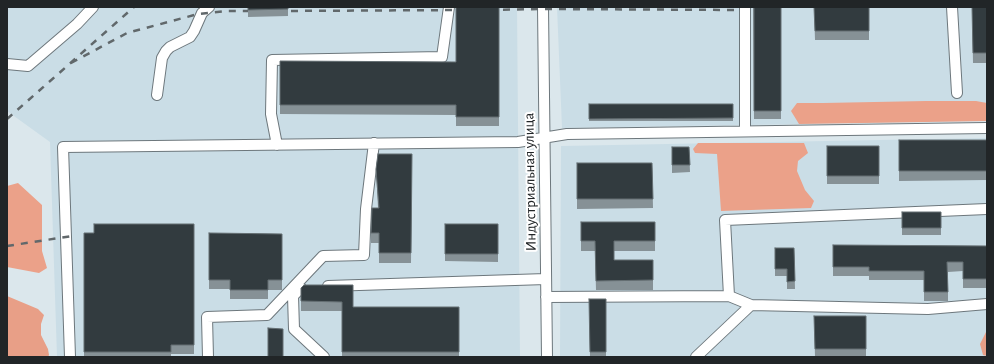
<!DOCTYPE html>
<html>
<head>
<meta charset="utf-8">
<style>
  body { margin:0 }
  #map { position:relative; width:994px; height:364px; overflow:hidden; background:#dbe7ec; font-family:"Alegreya Sans",sans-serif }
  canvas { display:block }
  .frame { position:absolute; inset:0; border:8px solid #212527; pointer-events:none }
</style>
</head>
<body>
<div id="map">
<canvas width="994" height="364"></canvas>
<div class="frame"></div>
</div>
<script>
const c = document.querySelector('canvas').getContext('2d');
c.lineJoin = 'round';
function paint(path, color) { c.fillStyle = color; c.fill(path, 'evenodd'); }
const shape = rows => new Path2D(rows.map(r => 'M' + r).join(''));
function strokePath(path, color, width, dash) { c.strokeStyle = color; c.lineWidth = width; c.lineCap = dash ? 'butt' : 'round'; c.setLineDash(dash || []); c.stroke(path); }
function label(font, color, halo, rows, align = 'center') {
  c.font = font + ' "Alegreya Sans",sans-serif'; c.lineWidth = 4; c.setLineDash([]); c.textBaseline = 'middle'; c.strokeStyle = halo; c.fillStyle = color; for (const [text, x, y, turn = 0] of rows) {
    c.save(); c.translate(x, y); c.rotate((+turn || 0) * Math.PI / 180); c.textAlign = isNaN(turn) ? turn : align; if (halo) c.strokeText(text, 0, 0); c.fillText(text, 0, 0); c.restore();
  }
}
paint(shape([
  [7,7,517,7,520,357,57,357,50,142,7,111],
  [557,7,987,7,987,121,562,128],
  [987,138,987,357,560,357,561,146]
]), '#cadde6');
paint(shape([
  [926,101,976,101,987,103,987,121,799,124,791,111,797,103,823,103],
  [698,143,804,143,808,153,798,161,797,171,805,190,814,201,811,208,721,211,717,154,695,153,693,149],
  [18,183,42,205,42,251,47,268,39,273,7,267,7,186]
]), '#eba189');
paint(shape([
  [7,296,38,309,44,315,41,324,41,335,48,349,49,355,48,357,7,357],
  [986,332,987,332,987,356,983,355,980,344]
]), '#e89f87');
const minor = shape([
  [543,7,547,357],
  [745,7,745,131],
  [952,7,957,93],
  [7,64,28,66,77,24,93,7],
  [157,95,162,58,166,51,170,47,190,37,194,31,202,13,209,7],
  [277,145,271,114,272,60,442,57,449,7],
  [328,286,546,279],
  [301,288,293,296,294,329,324,357],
  [729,296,725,220,987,209],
  [546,297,729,296,751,305,928,309,987,304],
  [70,357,63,147,518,142,567,134,987,128],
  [208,357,207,317,267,315,323,256,364,255,366,209,374,143],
  [696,357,751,305]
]);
strokePath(minor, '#6d777c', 12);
strokePath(minor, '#fff', 10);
strokePath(shape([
  [489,10,543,9,738,10],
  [277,11,467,10],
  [71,63,127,33,198,14,226,11,259,11],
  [7,119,134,7],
  [7,246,72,236]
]), '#61686b', 2.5, [7, 7]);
paint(shape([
  [248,7,288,9,288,16,248,17],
  [499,7,499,126,456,126,456,115,280,114,280,61,456,62],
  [753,7,781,7,781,119,754,119],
  [814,7,869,7,869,40,815,40],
  [972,7,987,7,987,63,973,63],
  [589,104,733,104,733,121,589,121],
  [899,140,987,140,987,180,899,181],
  [827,146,879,146,879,184,827,184],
  [672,147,689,147,690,172,672,173],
  [412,154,411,263,379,263,379,243,371,243,371,233,378,208,376,169],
  [577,163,652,163,653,208,577,209],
  [902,212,941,212,941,235,902,235],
  [581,222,655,222,655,251,614,251,614,260,653,260,653,290,596,290,595,251,581,251],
  [194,224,194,354,171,354,171,357,84,357,84,233,94,233],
  [445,224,498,224,498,262,445,261],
  [209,233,282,234,282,290,268,290,268,299,230,299,230,289,209,289],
  [833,245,987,246,987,288,963,288,963,271,948,272,948,301,924,301,924,280,869,280,869,276,833,276],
  [775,248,794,248,795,289,787,289,787,276,775,276],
  [304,285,353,307,459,307,459,357,342,357,342,311,301,311,301,288],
  [589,299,606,299,606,357,590,357],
  [814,316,866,316,866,357,815,357]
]), '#869196');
const building = shape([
  [248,7,288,7,288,9,248,10,248,7],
  [456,7,499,7,499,117,456,117,456,105,280,105,280,61,456,62,456,7],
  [754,7,781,7,781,111,754,111,754,7],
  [814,7,869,7,869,31,815,31,814,7],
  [972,7,987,7,987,53,973,53,972,7],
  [589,104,733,104,733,118,589,119,589,104],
  [899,140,987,140,987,171,899,171,899,140],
  [827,146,879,146,879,176,827,176,827,146],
  [672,147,689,147,690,165,672,165,672,147],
  [378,154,412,154,411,253,379,253,379,233,371,233,372,208,379,208,376,169,378,154],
  [577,163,652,163,653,199,577,199,577,163],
  [902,212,941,212,941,228,902,228,902,212],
  [581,222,655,222,655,241,614,241,614,260,653,260,653,280,596,281,595,241,581,241,581,222],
  [94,224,194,224,194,345,171,345,171,352,84,352,84,233,94,233,94,224],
  [445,224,498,224,498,254,445,254,445,224],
  [209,233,282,234,282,280,268,280,268,290,230,290,230,280,209,280,209,233],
  [833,245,987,246,987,279,963,279,963,262,947,262,948,292,924,292,924,271,869,271,869,267,833,267,833,245],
  [775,248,794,248,795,281,787,282,787,269,775,269,775,248],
  [304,285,353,285,353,307,459,307,459,352,342,352,342,302,301,301,301,288,304,285],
  [589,299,606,299,606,352,590,352,589,299],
  [814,316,866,316,866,349,815,349,814,316],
  [268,328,283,329,283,357,268,357,268,328]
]);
paint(building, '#323b3f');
strokePath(building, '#656f73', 1);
label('15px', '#212527', '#fff', [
  ["Индустриальная улица",530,182,-91]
]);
</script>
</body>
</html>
